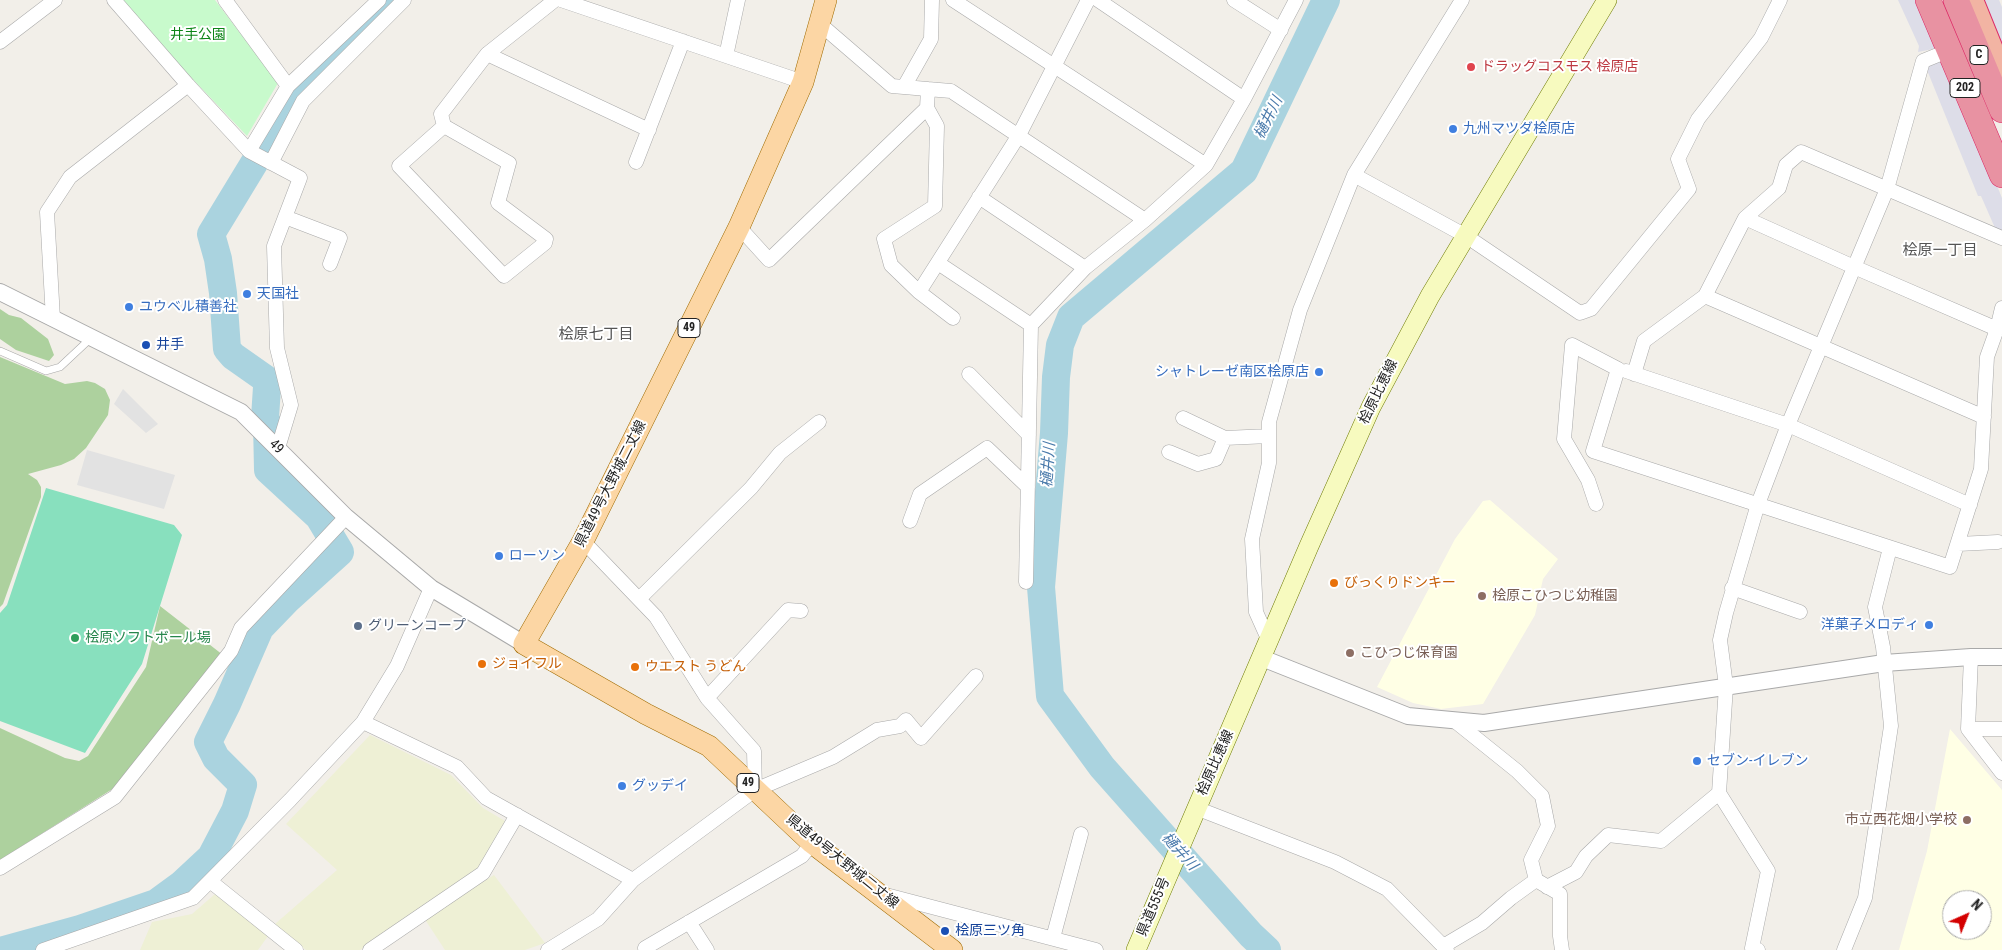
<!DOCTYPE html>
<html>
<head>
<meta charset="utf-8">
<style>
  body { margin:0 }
  #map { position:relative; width:2002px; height:950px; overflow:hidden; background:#f2efe9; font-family:"Roboto Condensed",sans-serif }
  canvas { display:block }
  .north { position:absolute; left:1942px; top:890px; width:50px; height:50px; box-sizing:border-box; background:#fff; border:1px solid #a7a7a7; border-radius:50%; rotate:44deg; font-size:14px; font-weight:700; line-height:20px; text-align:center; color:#222 }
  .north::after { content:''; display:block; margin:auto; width:18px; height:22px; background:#d40000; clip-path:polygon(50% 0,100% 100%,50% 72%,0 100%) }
</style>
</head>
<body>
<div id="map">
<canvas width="2002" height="950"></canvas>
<div class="north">N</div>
</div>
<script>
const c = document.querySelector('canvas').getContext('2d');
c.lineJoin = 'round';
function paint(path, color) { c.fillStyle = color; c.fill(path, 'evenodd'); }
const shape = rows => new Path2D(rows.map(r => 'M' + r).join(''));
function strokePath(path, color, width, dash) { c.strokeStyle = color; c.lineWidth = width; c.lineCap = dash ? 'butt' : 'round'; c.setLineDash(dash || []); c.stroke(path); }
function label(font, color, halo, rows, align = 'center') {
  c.font = font + ' "Roboto Condensed","Noto Sans JP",sans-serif'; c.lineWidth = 4; c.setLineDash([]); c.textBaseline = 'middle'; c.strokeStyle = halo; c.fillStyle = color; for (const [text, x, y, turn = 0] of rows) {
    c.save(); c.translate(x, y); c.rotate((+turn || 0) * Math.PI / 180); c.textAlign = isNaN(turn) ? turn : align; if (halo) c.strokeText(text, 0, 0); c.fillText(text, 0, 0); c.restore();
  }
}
paint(shape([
  [1490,500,1558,559,1543,579,1535,615,1483,704,1441,709,1413,703,1377,687,1455,539,1483,501],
  [1950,729,2002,790,2002,950,1899,950,1927,851],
  [1952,900,1982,900,1982,930,1952,930]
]), '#ffffe5');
paint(shape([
  [370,735,451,775,483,808,505,821,478,869,360,950,306,950,275,924,337,870,286,824],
  [494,875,545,943,525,950,445,950,424,918],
  [215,894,268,936,258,950,140,950,152,922,192,914]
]), '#eef0d5');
paint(shape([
  [0,309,9,315,21,318,48,339,54,355,49,361,16,350,0,339],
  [0,357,65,384,87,381,95,383,105,389,110,400,108,415,86,448,74,459,61,465,28,474,37,480,41,487,41,497,3,604,0,607],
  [160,606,223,655,114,788,0,860,0,728,65,758,79,761,88,756,146,667]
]), '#add19e');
paint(shape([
  [122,0,215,0,278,83,247,136,164,49]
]), '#c8facc');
paint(shape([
  [46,488,174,525,182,535,142,664,85,753,0,721,0,613,7,605]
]), '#88e0be');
paint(shape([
  [123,389,158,424,146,433,114,404],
  [87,450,175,475,164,509,77,485]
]), '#e2e2e2');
paint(shape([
  [1898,0,1916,0,1937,44,1933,49,1918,52,1919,46],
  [1981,0,1999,0,2002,7,2002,53],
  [1940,61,1947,63,2002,198,2002,230,1995,228,1981,196,1978,196,1927,70,1927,65]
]), '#dddde8');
strokePath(shape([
  [4,950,80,929,156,903,182,884,211,857,235,811,243,785,216,758,208,742,227,704,260,628,288,599,340,552,319,517,268,470,267,422,265,418,267,387,270,382,233,356,227,349,223,293,218,259,211,234,298,91,368,20,391,0],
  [1267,950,1251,935,1102,767,1050,696,1041,587,1054,433,1056,377,1060,345,1071,317,1244,171,1326,0]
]), '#aad3df', 28);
const service = shape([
  [0,351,46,371,60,367,91,338]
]);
const minor = shape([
  [114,0,188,85,249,151,300,178,274,246,277,348,291,405,278,448],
  [225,0,288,86],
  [561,0,803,82],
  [1098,0,1244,99,1296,0],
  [1234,0,1281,30],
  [820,24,892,86,951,91,1145,220,1206,165,953,0],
  [0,42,55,0],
  [487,54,555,0],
  [726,56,738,0],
  [904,87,931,39,932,0],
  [444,126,509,163,498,203,546,239,545,243,504,276,399,166,444,126,441,114,487,54,649,130],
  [249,151,288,86,379,0],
  [636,162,683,41],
  [271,163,303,101,404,0],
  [1206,165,1244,99],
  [1354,175,1466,236,1580,313,1591,309,1689,189,1678,159,1698,119,1761,38,1780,0],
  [979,197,1085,268],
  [285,217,340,238,330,264],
  [1745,218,1779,188,1786,165,1801,152,2002,238],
  [739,227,769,260,927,108,928,89],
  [938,263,1031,325],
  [919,292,891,265,884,239,935,206,937,126,927,108],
  [1705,296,1745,218,1854,267,1997,329],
  [953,318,919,292,1019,135,1088,0],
  [53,319,47,212,70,177,188,85],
  [1626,371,1788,425,1970,505],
  [969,374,1029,435],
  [1634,374,1644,341,1705,296,1984,417],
  [1183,418,1225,438,1269,436],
  [1169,452,1198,464,1216,459,1225,438],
  [1596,504,1588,480,1564,439,1572,345,1618,369,1593,451,1950,567,1981,469,1987,357,1997,329,2002,308],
  [910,521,920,494,987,448,1028,487],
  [583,541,656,617,707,698],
  [1958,544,1998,542],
  [1026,582,1031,325,1085,268,1145,220],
  [1732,588,1800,612],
  [639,599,751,488,780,453,819,422],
  [1269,641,1256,612,1252,539,1269,463,1269,422,1300,310,1354,175,1462,0],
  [1971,657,1968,729,2002,773],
  [363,722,457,767,486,798,633,880],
  [1456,722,1517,771,1542,796,1548,826,1531,860,1536,880,1560,894,1560,936,1562,950],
  [1968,729,2002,729],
  [755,790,754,751,707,698,788,610,801,611],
  [1196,808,1335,862,1387,889,1447,950],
  [0,868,115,797,231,651,241,628,346,517],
  [210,881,296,950],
  [1547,887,1576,872,1586,856,1608,835,1661,841,1719,793],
  [886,895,1096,950],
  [689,922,707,950],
  [1053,938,1081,834],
  [1445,945,1482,923,1511,898,1536,880],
  [645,948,802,856,812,843],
  [43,950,193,898,290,800,363,722,397,666,431,588],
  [370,950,483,873,517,815],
  [548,950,598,919,633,880,755,790,833,757,877,730,900,726,906,720,921,738,976,676],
  [1758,950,1752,948,1768,871,1719,793,1726,686,1720,640,1726,613,1758,504,1788,425,1887,189,1923,61,1950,50],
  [1844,950,1865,898,1891,726,1883,647,1875,607,1890,548]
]);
const tertiary = shape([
  [0,292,241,412,346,517,431,588,524,644],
  [1262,658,1408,716,1484,723,1884,663,1971,657,2002,657]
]);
const secondary = shape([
  [1136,950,1309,546,1371,407,1430,296,1607,0]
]);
const primary = shape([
  [826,0,803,82,739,227,583,541,524,644,646,714,709,746,812,843,952,950]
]);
const trunk = shape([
  [1972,0,2002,74]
]);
const motorway = shape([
  [1928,0,2002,175],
  [1956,0,2002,110]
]);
strokePath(service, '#a9a9a9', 8);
strokePath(minor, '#a9a9a9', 15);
strokePath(tertiary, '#a9a9a9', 18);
strokePath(secondary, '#707d05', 20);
strokePath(primary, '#a06b00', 22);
strokePath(trunk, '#dc2a67', 24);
strokePath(motorway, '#dc2a67', 26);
strokePath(service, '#fff', 7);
strokePath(minor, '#fff', 14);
strokePath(tertiary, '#fff', 16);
strokePath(secondary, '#f7fabf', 19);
strokePath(primary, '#fcd6a4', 21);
strokePath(trunk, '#f2b4a3', 22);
strokePath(motorway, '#e892a2', 25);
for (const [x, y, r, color] of [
  [1471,67,5,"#e0444e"],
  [1453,129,5,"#3f7fe0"],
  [247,294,5,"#3f7fe0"],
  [129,307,5,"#3f7fe0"],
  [146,345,5,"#1a4fb4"],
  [1319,372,5,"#3f7fe0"],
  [499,556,5,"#3f7fe0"],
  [1334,583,5,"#e8710a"],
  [1482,596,5,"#8d6e63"],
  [1929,625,5,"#3f7fe0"],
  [358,626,5,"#5c6f8a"],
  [75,638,5,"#2e9e5b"],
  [1350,653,5,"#8d6e63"],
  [482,664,5,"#e8710a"],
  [635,667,5,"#e8710a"],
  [1697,761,5,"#3f7fe0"],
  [622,786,5,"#3f7fe0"],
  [1967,820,5,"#8d6e63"],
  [945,931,5,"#1a4fb4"]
]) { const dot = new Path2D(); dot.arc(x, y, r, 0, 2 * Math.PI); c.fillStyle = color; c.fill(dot); strokePath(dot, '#fff', 2); }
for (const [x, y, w] of [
  [1979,55,18],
  [1965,88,30],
  [689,328,22],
  [748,783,22]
]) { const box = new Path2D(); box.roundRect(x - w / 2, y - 9.5, w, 19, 4); c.fillStyle = '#fff'; c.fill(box); strokePath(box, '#222', 1); }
label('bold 12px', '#222', null, [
  ["C",1979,55],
  ["202",1965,88],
  ["49",689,328],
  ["49",748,783]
]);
label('14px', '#0c8416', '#fff', [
  ["井手公園",198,35]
]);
label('14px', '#be3a42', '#fff', [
  ["ドラッグコスモス 桧原店",1481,67]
], 'left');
label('14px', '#366cbe', '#fff', [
  ["九州マツダ桧原店",1463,129],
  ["天国社",257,294],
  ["ユウベル積善社",139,307],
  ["シャトレーゼ南区桧原店",1309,372,"right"],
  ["ローソン",509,556],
  ["洋菓子メロディ",1919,625,"right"],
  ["セブン-イレブン",1707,761],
  ["グッデイ",632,786]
], 'left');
label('14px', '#164399', '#fff', [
  ["井手",156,345],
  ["桧原三ツ角",955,931]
], 'left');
label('14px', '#222', '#fff', [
  ["桧原比恵線",1379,392,-64],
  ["49",276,447,45],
  ["県道49号大野城二丈線",611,484,-63],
  ["桧原比恵線",1216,763,-66],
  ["県道49号大野城二丈線",842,862,39],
  ["県道555号",1154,907,-67]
]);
label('14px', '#c56008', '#fff', [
  ["びっくりドンキー",1344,583],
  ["ジョイフル",492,664],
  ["ウエスト うどん",645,667]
], 'left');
label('14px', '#785e54', '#fff', [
  ["桧原こひつじ幼稚園",1492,596],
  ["こひつじ保育園",1360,653],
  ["市立西花畑小学校",1957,820,"right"]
], 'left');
label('14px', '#4e5e75', '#fff', [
  ["グリーンコープ",368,626]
], 'left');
label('14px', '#27864d', '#fff', [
  ["桧原ソフトボール場",85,638]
], 'left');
label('italic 15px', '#4a7aab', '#fff', [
  ["樋井川",1269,118,-64],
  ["樋井川",1049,465,-86],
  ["樋井川",1179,852,48]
]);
label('15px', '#555', '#fff', [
  ["桧原一丁目",1940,251],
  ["桧原七丁目",596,335]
]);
</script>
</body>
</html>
